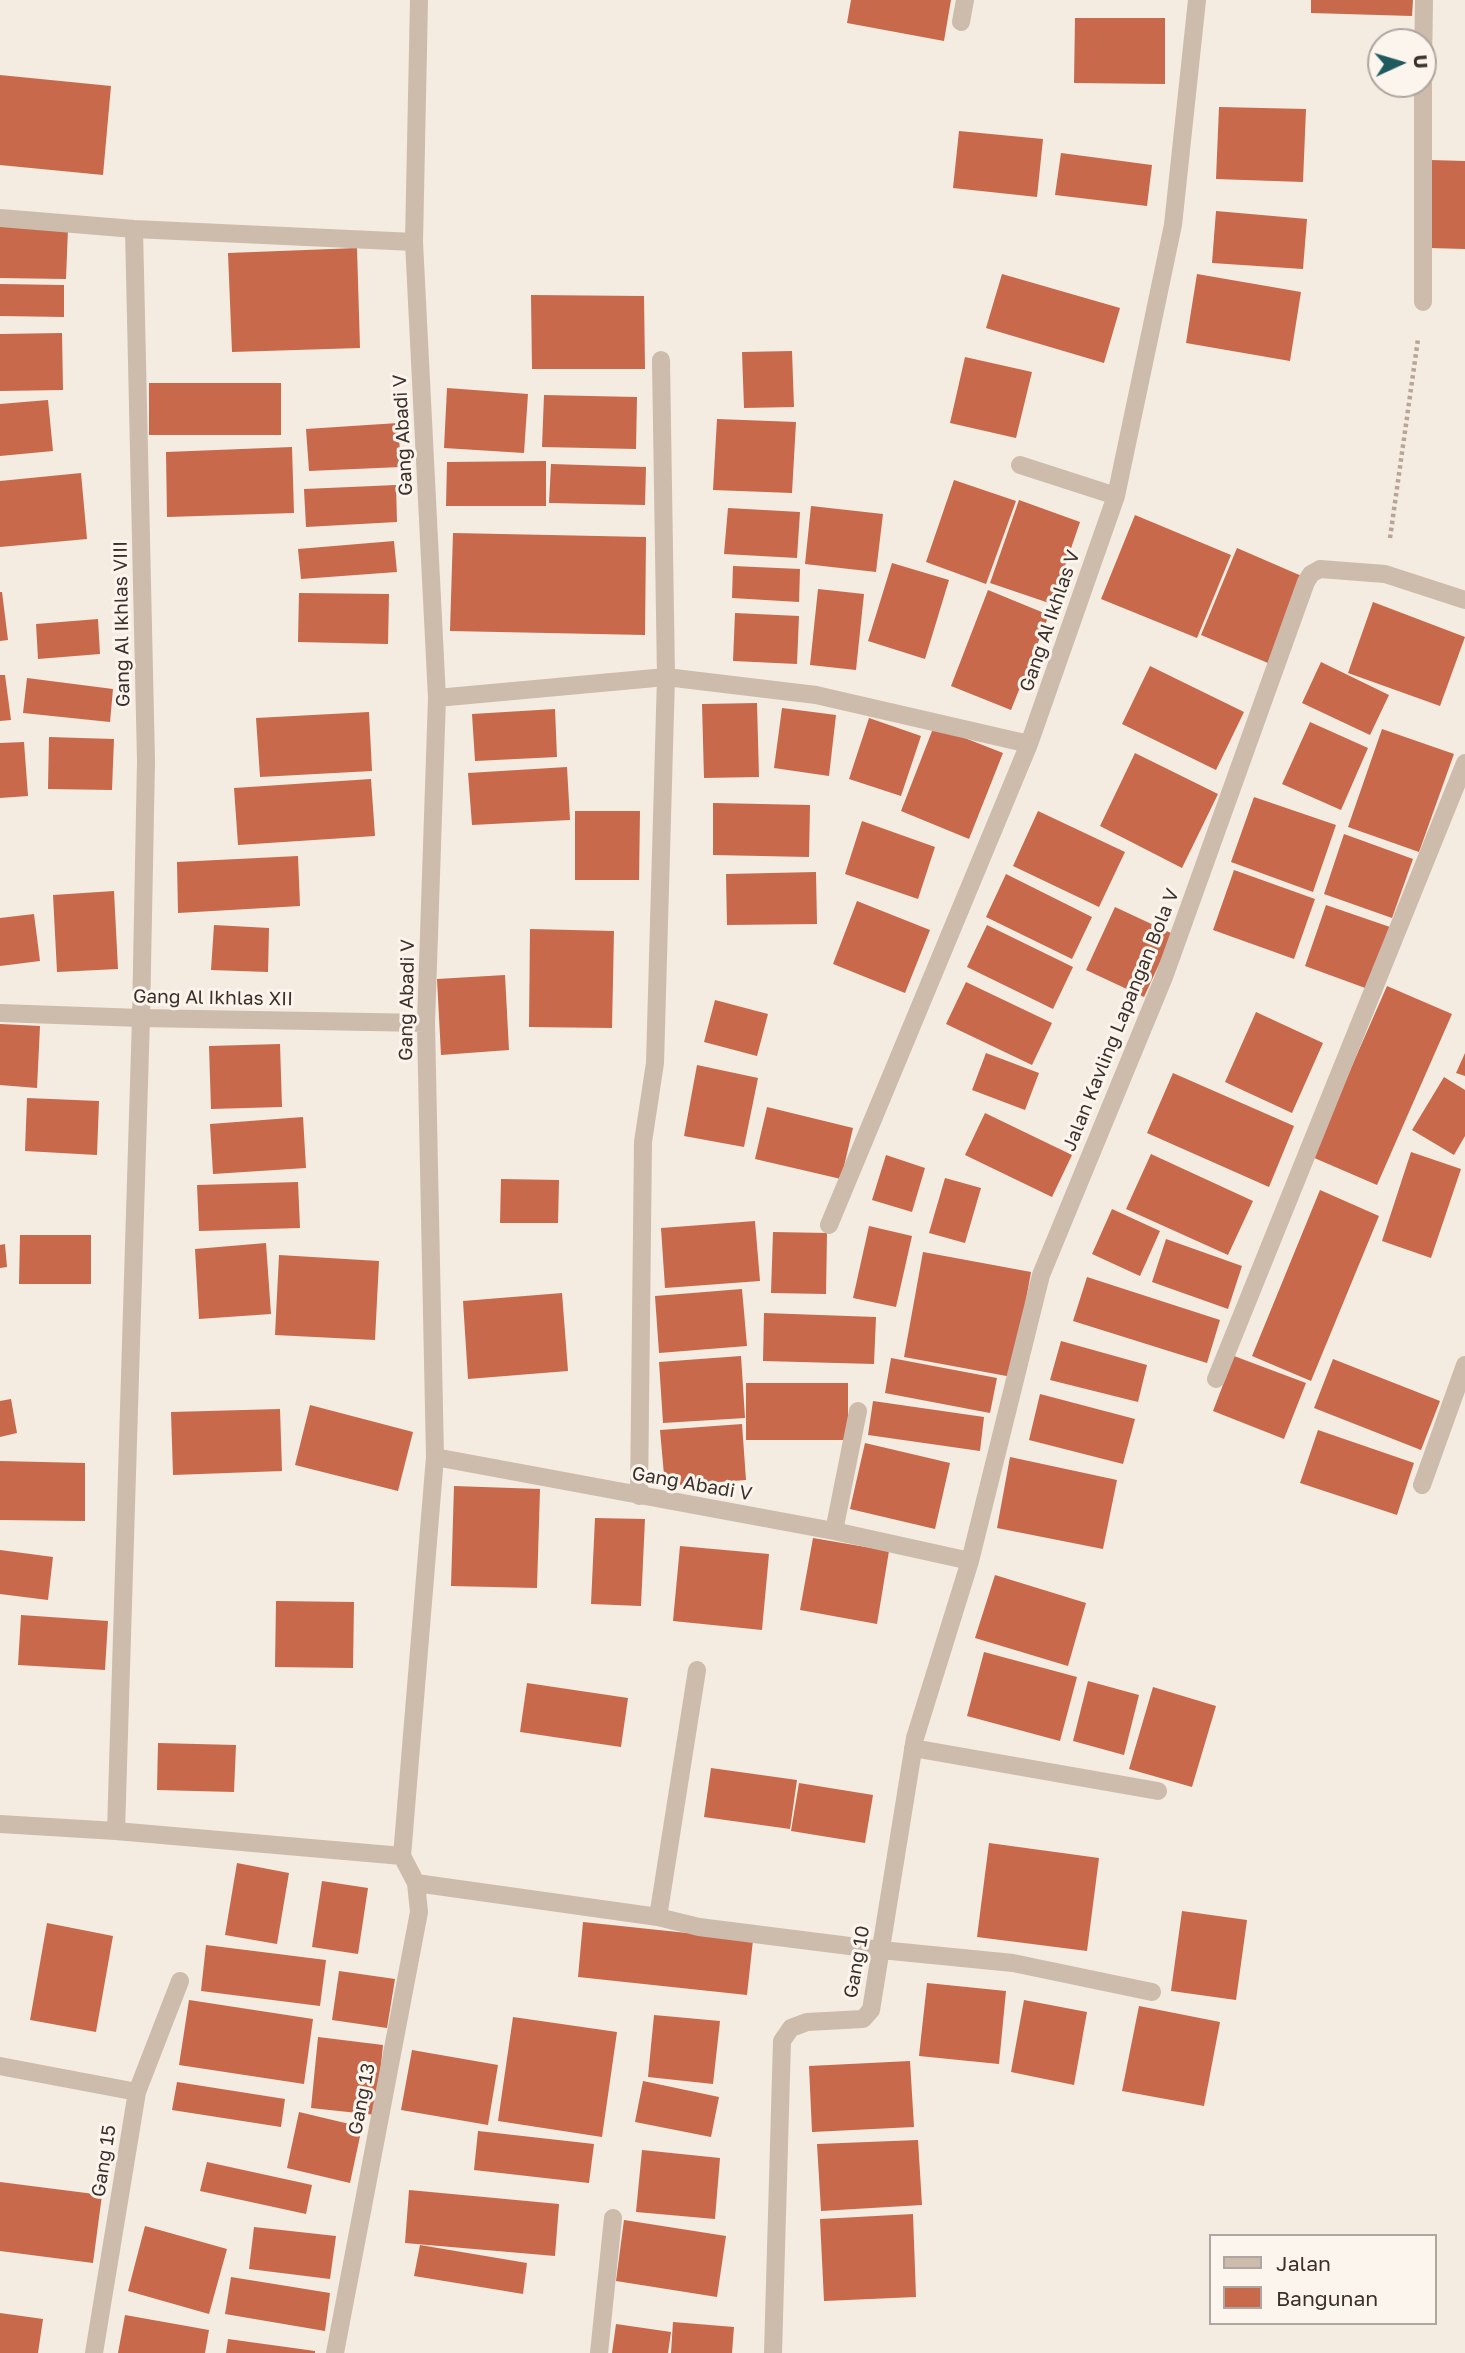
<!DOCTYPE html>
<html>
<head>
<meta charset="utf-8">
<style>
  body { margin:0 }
  #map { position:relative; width:1465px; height:2353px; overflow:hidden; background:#f4ebe1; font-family:"Golos Text",sans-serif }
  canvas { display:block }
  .legend { position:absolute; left:1209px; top:2234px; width:228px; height:91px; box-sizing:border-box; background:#fbf5ee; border:2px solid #aea6a0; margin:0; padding:9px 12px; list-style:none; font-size:21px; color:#3b302b }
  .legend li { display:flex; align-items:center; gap:14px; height:35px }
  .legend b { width:35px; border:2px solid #aea6a0 }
  .north { position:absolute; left:1367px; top:28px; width:70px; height:70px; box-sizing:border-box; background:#fbf5ee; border:2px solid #aea6a0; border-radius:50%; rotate:86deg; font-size:19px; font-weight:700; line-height:28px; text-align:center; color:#3b302b }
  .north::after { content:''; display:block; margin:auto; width:24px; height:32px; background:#1f5a5e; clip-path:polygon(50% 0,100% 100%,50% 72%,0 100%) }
</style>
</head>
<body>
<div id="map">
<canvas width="1465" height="2353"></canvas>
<ul class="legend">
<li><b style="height:9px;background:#cdbbac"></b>Jalan</li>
<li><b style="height:19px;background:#c8694b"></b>Bangunan</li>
</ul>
<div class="north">U</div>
</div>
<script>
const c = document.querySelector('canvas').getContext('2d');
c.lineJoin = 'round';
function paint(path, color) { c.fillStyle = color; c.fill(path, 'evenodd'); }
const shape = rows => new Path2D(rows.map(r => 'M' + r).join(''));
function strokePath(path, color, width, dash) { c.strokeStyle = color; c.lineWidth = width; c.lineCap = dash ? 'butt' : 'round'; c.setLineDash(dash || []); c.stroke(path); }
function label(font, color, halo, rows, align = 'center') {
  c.font = font + ' "Golos Text",sans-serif'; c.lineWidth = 6; c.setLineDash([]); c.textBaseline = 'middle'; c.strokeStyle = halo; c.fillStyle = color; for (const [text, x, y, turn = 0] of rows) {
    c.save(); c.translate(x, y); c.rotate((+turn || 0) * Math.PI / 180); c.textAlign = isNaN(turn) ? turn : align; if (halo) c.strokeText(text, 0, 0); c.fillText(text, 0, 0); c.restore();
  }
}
paint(shape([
  [851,0,951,0,944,41,847,23],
  [1311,0,1413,0,1412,16,1311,13],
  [1075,18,1165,18,1165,84,1074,83],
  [0,75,111,86,103,175,0,165],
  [1219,107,1306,109,1303,182,1216,179],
  [959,131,1043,139,1037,197,953,188],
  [1061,153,1152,165,1147,206,1055,195],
  [1431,160,1465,161,1465,249,1430,248],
  [1216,211,1307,219,1303,269,1212,263],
  [0,226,68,228,66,279,0,278],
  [357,248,360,348,232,352,228,253],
  [1002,274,1120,308,1104,363,986,328],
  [1197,274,1301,292,1290,361,1186,343],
  [0,284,64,285,64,317,0,316],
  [531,295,644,296,645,369,532,369],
  [62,333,63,390,0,391,0,334],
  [792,351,794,407,744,408,742,352],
  [965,357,1032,372,1016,438,950,423],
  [149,383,281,383,281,435,149,435],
  [447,388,528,394,524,453,444,448],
  [544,395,637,397,636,449,542,447],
  [48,400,53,451,0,456,0,404],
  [717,419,796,422,792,493,713,490],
  [398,423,401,467,309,471,306,429],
  [292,447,294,513,167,517,166,452],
  [546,461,546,506,446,506,447,462],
  [551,464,646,467,645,505,549,503],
  [81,473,87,539,0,547,0,481],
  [954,480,1016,501,986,584,926,562],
  [396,485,397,522,306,527,304,489],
  [1019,500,1080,522,1052,604,990,583],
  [811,506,883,514,876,572,805,564],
  [728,508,800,512,797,558,724,554],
  [1135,515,1231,555,1197,638,1101,599],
  [453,533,646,537,645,635,450,631],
  [394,541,397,572,301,579,298,549],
  [1237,548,1304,577,1268,663,1201,635],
  [892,563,949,580,925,659,868,641],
  [733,566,800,569,799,602,732,598],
  [818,589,864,594,856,670,810,665],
  [988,590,1049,615,1011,710,951,686],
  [0,592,2,592,8,640,0,641],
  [299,593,389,594,388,644,298,642],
  [1373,602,1465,637,1440,706,1348,673],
  [735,613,799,616,797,664,733,661],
  [98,619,100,654,38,659,36,624],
  [1321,662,1389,695,1370,735,1302,703],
  [1150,666,1244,712,1216,770,1122,724],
  [0,675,5,675,11,720,0,721],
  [27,678,113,689,110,722,23,713],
  [757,703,759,777,704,778,702,704],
  [782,708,836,715,829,776,774,768],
  [555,709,557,757,475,761,472,714],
  [369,712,372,771,260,777,256,718],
  [869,718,921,736,901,796,849,779],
  [1310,722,1368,748,1341,810,1282,784],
  [934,726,1003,753,969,839,901,811],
  [1382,729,1454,754,1419,852,1348,827],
  [49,737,114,739,112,790,48,789],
  [24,742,28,796,0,798,0,743],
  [1135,753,1218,794,1182,868,1100,826],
  [567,767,570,820,472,825,468,773],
  [371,779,375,836,238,845,234,788],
  [1254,797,1336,825,1313,892,1231,862],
  [713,803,810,805,809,857,713,855],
  [575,811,640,811,639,880,575,880],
  [1038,811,1125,852,1099,907,1013,866],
  [862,821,935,847,918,899,845,874],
  [1344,834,1413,859,1392,918,1324,894],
  [298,856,300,906,178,913,177,862],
  [1234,870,1315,899,1294,959,1213,930],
  [816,872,817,924,727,925,726,874],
  [1006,874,1092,917,1072,959,986,917],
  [114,891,118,969,57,972,53,895],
  [857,901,930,930,905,993,833,964],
  [1326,905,1390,927,1368,989,1305,966],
  [1115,907,1173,934,1144,997,1086,970],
  [34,914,40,961,0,966,0,918],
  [214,925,269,928,268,972,211,970],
  [987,925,1073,967,1053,1009,967,967],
  [530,929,614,931,612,1028,529,1027],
  [505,975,509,1050,441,1055,437,979],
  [966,982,1052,1023,1032,1065,946,1024],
  [1387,986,1452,1014,1377,1185,1312,1157],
  [715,1000,768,1014,757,1056,704,1042],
  [1256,1012,1323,1043,1292,1113,1225,1082],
  [0,1024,40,1026,37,1088,0,1085],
  [280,1044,282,1107,211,1109,209,1046],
  [986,1053,1039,1073,1025,1110,972,1090],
  [1465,1053,1465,1076,1456,1073],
  [697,1065,758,1078,744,1147,684,1136],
  [1173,1073,1294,1126,1269,1187,1147,1133],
  [1444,1077,1465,1090,1465,1136,1454,1155,1412,1130],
  [27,1098,99,1101,97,1155,25,1151],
  [767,1107,853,1128,841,1179,755,1159],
  [985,1113,1072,1155,1052,1197,965,1155],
  [303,1117,306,1168,213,1174,210,1124],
  [1411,1152,1461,1169,1431,1258,1382,1241],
  [1151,1154,1253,1201,1228,1255,1126,1209],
  [886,1155,925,1168,912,1212,872,1200],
  [945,1178,981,1188,965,1243,929,1233],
  [501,1179,559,1180,558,1223,500,1223],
  [298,1182,300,1228,199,1231,197,1185],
  [1320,1190,1379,1216,1311,1381,1252,1356],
  [1112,1209,1160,1231,1140,1276,1092,1254],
  [755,1221,760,1281,665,1288,661,1228],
  [869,1226,912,1236,896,1307,853,1298],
  [773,1232,827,1233,826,1294,771,1293],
  [20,1235,91,1235,91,1284,19,1284],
  [1166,1239,1242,1266,1228,1309,1152,1282],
  [266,1243,271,1314,199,1319,195,1249],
  [5,1244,7,1267,0,1268,0,1245],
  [923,1252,1031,1272,1012,1377,904,1357],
  [279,1255,379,1261,375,1340,275,1335],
  [1087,1277,1220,1320,1207,1363,1073,1321],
  [742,1289,747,1346,659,1353,655,1296],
  [562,1293,568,1371,468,1379,463,1301],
  [764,1313,876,1317,874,1364,763,1361],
  [1061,1341,1147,1365,1138,1402,1050,1380],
  [741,1356,745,1418,663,1423,659,1362],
  [1234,1356,1306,1383,1284,1439,1213,1411],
  [891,1358,997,1378,990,1413,885,1393],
  [1333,1359,1440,1401,1421,1450,1314,1408],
  [746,1383,848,1383,848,1440,746,1440],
  [1040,1394,1135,1419,1123,1464,1029,1440],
  [11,1399,17,1433,0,1437,0,1401],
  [873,1401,984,1417,980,1451,868,1435],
  [310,1405,413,1432,398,1491,295,1465],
  [280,1409,282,1471,173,1475,171,1412],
  [742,1424,746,1480,665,1486,660,1430],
  [1318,1430,1414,1463,1397,1515,1300,1483],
  [865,1443,950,1463,935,1529,850,1509],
  [1010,1457,1117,1480,1103,1549,997,1528],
  [0,1461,85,1463,85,1521,0,1520],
  [454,1486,540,1489,537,1588,451,1586],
  [595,1518,645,1519,641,1606,591,1604],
  [813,1538,889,1551,877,1624,800,1610],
  [680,1546,769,1554,762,1630,673,1621],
  [0,1550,53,1557,48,1600,0,1594],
  [995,1575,1086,1603,1068,1666,975,1638],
  [276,1601,354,1602,353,1668,275,1667],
  [21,1615,108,1621,105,1670,18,1665],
  [984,1652,1077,1677,1060,1741,967,1716],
  [1088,1681,1139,1695,1124,1755,1073,1741],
  [527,1683,628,1698,621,1747,520,1732],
  [1153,1687,1216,1706,1192,1787,1129,1769],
  [158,1743,236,1745,234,1792,157,1790],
  [711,1768,797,1780,790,1829,704,1817],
  [799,1783,873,1795,865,1843,791,1831],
  [989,1843,1099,1858,1087,1951,977,1937],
  [237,1863,289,1873,277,1944,225,1935],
  [322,1881,368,1888,358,1954,312,1947],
  [1182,1911,1247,1920,1236,2000,1171,1991],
  [583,1922,753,1940,747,1995,578,1977],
  [47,1923,113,1936,96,2032,30,2020],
  [206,1945,326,1960,320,2006,201,1991],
  [339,1971,395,1979,387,2028,332,2020],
  [927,1983,1006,1991,999,2064,919,2056],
  [189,2000,313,2019,304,2084,179,2065],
  [1024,2000,1087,2012,1074,2085,1011,2072],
  [1139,2006,1220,2022,1204,2106,1122,2091],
  [654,2015,720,2021,713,2084,648,2077],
  [513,2017,617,2032,602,2137,498,2121],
  [318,2037,383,2045,376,2115,311,2108],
  [412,2050,498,2065,488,2125,401,2110],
  [910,2061,914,2127,812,2132,809,2066],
  [643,2081,719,2097,711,2137,635,2122],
  [177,2082,285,2099,281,2127,172,2110],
  [299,2112,362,2127,350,2183,287,2168],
  [478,2131,594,2144,589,2183,474,2170],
  [918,2140,922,2205,821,2211,817,2144],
  [642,2150,720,2158,715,2219,636,2212],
  [207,2162,312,2185,306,2214,200,2191],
  [0,2182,102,2195,93,2263,0,2251],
  [409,2190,559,2204,555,2256,405,2243],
  [913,2214,916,2297,824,2301,820,2219],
  [624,2220,726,2236,717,2297,616,2281],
  [145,2226,227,2249,209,2314,128,2291],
  [254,2227,336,2236,330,2279,249,2269],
  [420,2245,527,2263,523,2294,414,2276],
  [231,2277,330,2293,325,2331,225,2314],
  [0,2313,43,2319,38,2353,0,2353],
  [125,2315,209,2330,205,2353,118,2353],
  [673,2322,734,2327,732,2353,671,2353],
  [616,2324,671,2332,668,2353,612,2353],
  [228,2339,315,2351,315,2353,226,2353]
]), '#c8694b');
strokePath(shape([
  [1390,538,1418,339]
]), '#b9a596', 4.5, [3.5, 3.5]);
strokePath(shape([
  [961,22,965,0],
  [1423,68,1424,0],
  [1423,84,1423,302],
  [0,218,134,229,414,242],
  [1020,465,1116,496],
  [437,698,666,677,816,695,1029,744],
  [0,1013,141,1018,426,1023],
  [829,1225,1029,744,1116,496,1173,225,1197,0],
  [1216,1379,1465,763],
  [435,1457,834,1531,970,1561],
  [1422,1485,1465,1365],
  [639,1496,643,1142,655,1063,666,677,661,360],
  [834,1531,858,1411],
  [913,1748,1158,1791],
  [0,1824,116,1831,402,1856],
  [116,1831,141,1018,146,761,134,229],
  [402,1856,435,1457,426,1023,437,698,414,242,419,0],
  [416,1883,658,1917,699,1927,881,1950,1013,1963,1152,1992],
  [658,1917,697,1670],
  [0,2066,137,2092],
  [94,2353,137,2092,180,1981],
  [335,2353,419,1912,416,1883,402,1856],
  [599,2353,613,2218],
  [773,2353,782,2041,791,2028,807,2022,863,2019,871,2010,915,1738,970,1561,1041,1275,1164,977,1306,582,1311,574,1320,569,1385,574,1465,600]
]), '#cdbbac', 18);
label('19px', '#3b302b', '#fbf5ee', [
  ["Gang Abadi V",403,435,-93],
  ["Gang Al Ikhlas V",1050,621,-71],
  ["Gang Al Ikhlas VIII",122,624,-91],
  ["Gang Al Ikhlas XII",213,998,1],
  ["Gang Abadi V",407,1000,-89],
  ["Jalan Kavling Lapangan Bola V",1121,1020,-68],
  ["Gang Abadi V",692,1484,10],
  ["Gang 10",857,1962,-80],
  ["Gang 13",362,2099,-79],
  ["Gang 15",104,2161,-81]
]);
</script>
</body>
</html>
